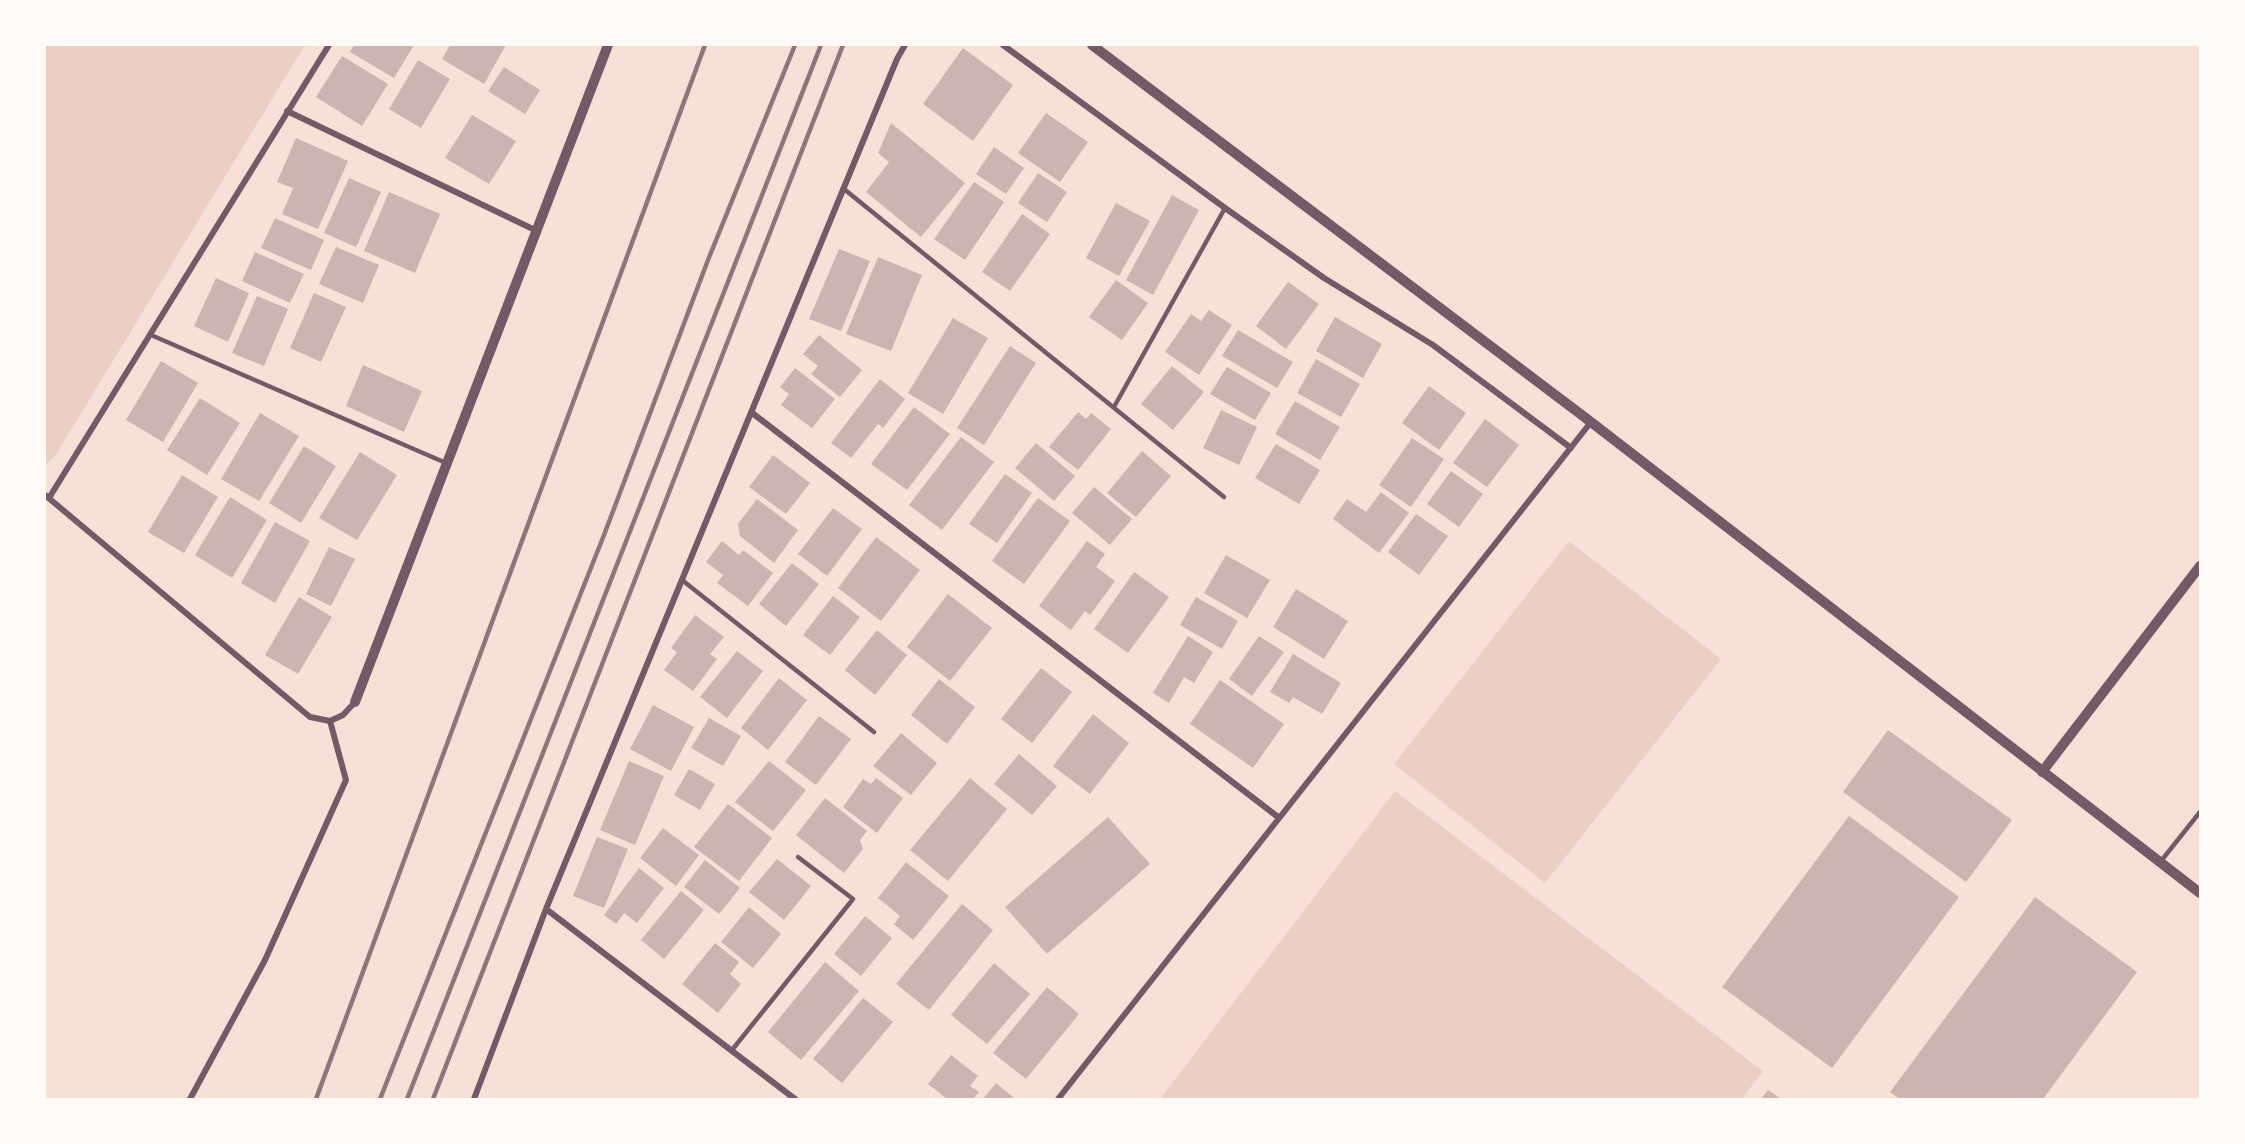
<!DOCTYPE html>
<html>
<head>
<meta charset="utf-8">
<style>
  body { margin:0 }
  #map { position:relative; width:2245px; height:1144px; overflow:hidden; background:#f7e1d7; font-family:Helvetica,sans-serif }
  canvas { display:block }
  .frame { position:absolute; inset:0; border:46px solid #fffaf5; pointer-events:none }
</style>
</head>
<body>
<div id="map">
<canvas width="2245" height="1144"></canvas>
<div class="frame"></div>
</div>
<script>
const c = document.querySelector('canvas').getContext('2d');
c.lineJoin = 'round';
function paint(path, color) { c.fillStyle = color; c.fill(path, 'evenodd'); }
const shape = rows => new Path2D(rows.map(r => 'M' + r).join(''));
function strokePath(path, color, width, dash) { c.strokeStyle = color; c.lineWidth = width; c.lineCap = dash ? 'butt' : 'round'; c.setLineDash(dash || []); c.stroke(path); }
paint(shape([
  [45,45,305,45,54,458,45,465],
  [1569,541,1721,659,1545,883,1394,764],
  [1395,791,1763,1071,1742,1099,1160,1099]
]), '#ebcfc5');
paint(shape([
  [354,45,414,45,394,78,350,52],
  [450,45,506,45,484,84,442,59],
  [963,48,1013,85,973,141,923,104],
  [342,56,388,84,362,126,316,97],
  [418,60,450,79,421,128,389,109],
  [504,67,540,90,525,114,488,91],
  [1046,113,1088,142,1060,182,1018,153],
  [472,115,516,141,489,184,445,158],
  [891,123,965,183,921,237,866,192,889,162,878,153],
  [296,138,348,161,318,229,282,214,293,188,277,182],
  [994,147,1024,168,1006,194,976,174],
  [1038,173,1067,192,1047,222,1018,203],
  [349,178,381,192,356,247,324,233],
  [974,182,1004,202,965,260,934,239],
  [389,192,440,214,415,273,364,251],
  [1172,195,1199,210,1153,295,1126,280],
  [1116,203,1150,221,1119,276,1086,258],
  [1022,214,1050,234,1010,291,982,272],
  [275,218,324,240,311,270,261,248],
  [336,247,379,265,363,303,319,284],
  [839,249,870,261,841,331,809,319],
  [255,252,304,274,290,303,242,281],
  [878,257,922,275,891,351,846,334],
  [216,278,249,293,228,342,194,326],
  [1116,280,1148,303,1122,340,1089,317],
  [1288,282,1319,304,1286,349,1256,326],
  [314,293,346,307,321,362,290,348],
  [257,296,288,309,264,366,232,353],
  [1209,310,1232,325,1199,375,1165,352,1191,314,1201,321],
  [1335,317,1382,344,1363,378,1316,351],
  [953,318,988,338,943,414,908,393],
  [1238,330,1293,362,1277,388,1222,356],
  [819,335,862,370,840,397,811,374,818,366,803,354],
  [1010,346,1036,363,984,445,957,428],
  [1316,359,1360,384,1341,417,1297,393],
  [161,361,198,383,163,442,126,420],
  [363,365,422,391,404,432,346,406],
  [1172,366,1204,392,1173,430,1141,404],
  [1227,367,1271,393,1255,420,1210,394],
  [795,368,835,399,812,428,781,405,789,394,780,387],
  [880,379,905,399,883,428,878,424,851,458,831,443],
  [1429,386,1466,413,1439,450,1402,423],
  [200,398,240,423,207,475,167,450],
  [1295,401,1340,427,1320,460,1275,434],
  [914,407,950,434,907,490,871,464],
  [1221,410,1257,427,1239,465,1203,448],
  [1078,412,1086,419,1091,413,1111,429,1078,470,1049,447],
  [260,413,299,436,259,501,221,479],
  [1485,419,1519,445,1487,487,1453,463],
  [961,437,994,462,942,530,909,505],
  [1412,438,1444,459,1411,507,1379,485],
  [1036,443,1075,476,1054,501,1015,468],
  [1276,444,1320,470,1299,504,1255,478],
  [304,446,336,466,301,523,269,503],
  [1142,451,1171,476,1136,517,1107,493],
  [360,452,397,475,357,540,319,518],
  [773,455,810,483,786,514,749,487],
  [1451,471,1483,494,1459,527,1427,504],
  [1005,474,1032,493,997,543,969,524],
  [182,475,218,497,184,553,148,532],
  [1094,487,1132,519,1110,545,1072,513],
  [1381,492,1409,513,1379,553,1333,519,1347,499,1366,512],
  [230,497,267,520,232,578,195,555],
  [1038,498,1070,521,1024,584,992,561],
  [757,499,798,530,774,563,740,536,738,524],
  [833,508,862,529,827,576,798,554],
  [1416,514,1448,536,1419,575,1388,552],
  [275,522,310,541,275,603,241,583],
  [876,537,920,570,881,621,838,588],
  [722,541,739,555,743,550,773,573,748,606,717,583,723,575,706,562],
  [1087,541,1105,554,1096,567,1115,581,1090,615,1085,611,1071,630,1039,606],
  [329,547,355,559,331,606,306,594],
  [1226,555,1270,580,1247,618,1204,593],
  [792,563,819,584,786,626,759,604],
  [1134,572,1169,597,1128,653,1094,629],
  [1296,589,1348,621,1324,659,1273,627],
  [948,594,992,628,950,681,907,647],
  [833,596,860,617,830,655,803,635],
  [299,597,332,617,298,674,265,655],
  [1196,597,1238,621,1222,649,1180,625],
  [695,615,724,637,710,654,717,659,693,691,664,670,677,652,671,648],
  [877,630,907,655,875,695,845,670],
  [1188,636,1213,652,1194,683,1184,677,1169,703,1153,693],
  [1259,636,1284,652,1252,696,1229,679],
  [737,651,763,671,727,718,700,697],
  [1293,654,1341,683,1322,714,1293,697,1289,703,1270,692],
  [1041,668,1072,692,1032,743,1001,719],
  [779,678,807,700,768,750,741,728],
  [939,679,975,707,947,744,911,715],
  [1220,680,1284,724,1253,768,1190,724],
  [653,705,694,727,671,771,630,749],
  [1093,714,1129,743,1090,794,1053,766],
  [819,716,851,739,816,785,785,762],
  [709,718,741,736,723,766,691,748],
  [1888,730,2012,820,1966,882,1843,792],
  [901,733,937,763,911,795,873,766],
  [1019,754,1057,786,1032,815,994,784],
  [629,761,664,776,635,845,600,830],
  [769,761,806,790,773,831,735,802],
  [689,769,715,784,700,810,674,795],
  [876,778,903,798,877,833,843,807,863,779,871,784],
  [970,778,1007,809,948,881,910,850],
  [825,798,867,831,860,840,863,849,844,873,796,835],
  [728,804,772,838,739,881,694,847],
  [1849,816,1959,897,1832,1068,1722,987],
  [1108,817,1150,864,1047,954,1005,907],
  [663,828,699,855,676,886,640,858],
  [597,837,628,849,604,908,573,896],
  [777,859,811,886,784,920,749,892],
  [705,860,740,888,719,914,684,887],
  [906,862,949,896,913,940,894,924,900,916,878,898],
  [639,868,664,888,637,923,624,913,616,924,604,915],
  [681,891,704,910,664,959,641,940],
  [2035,897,2137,972,2043,1099,1900,1099,1890,1092],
  [962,904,993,930,929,1010,896,984],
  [749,907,781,934,753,968,721,942],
  [865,916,892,938,861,976,834,954],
  [715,943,739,962,730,974,741,984,718,1013,682,984],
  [825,962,859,991,801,1060,768,1032],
  [994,963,1030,994,987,1044,951,1015],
  [1047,987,1079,1014,1026,1079,993,1053],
  [863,998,893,1022,842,1083,813,1059],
  [951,1055,978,1076,970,1086,979,1092,973,1099,947,1099,928,1084],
  [996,1083,1015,1099,983,1099],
  [1768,1090,1781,1099,1761,1099]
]), '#ccb4b1');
strokePath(shape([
  [844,189,1224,497],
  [151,335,446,463],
  [1114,407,1225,208],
  [682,580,874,732],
  [2161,861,2200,812],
  [732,1050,853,899,798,857]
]), '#755966', 4.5);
strokePath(shape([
  [1003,45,1225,208,1324,278,1433,345,1571,448],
  [287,111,535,230],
  [751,412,1278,817],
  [45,495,310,717,330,721,343,715,355,702],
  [49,498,329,45],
  [546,909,795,1099],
  [190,1099,265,960,346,780,330,721],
  [474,1099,546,909,897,59,905,45],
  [1058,1099,1591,422]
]), '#755966', 6);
strokePath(shape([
  [1092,45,1591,422,2200,893],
  [355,702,608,45],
  [2042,772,2200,566]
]), '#755966', 10);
strokePath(shape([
  [316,1099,705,45],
  [380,1099,604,535,708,260,795,45],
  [407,1099,821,45],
  [433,1099,843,45]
]), '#8f747c', 4.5);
</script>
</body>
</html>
